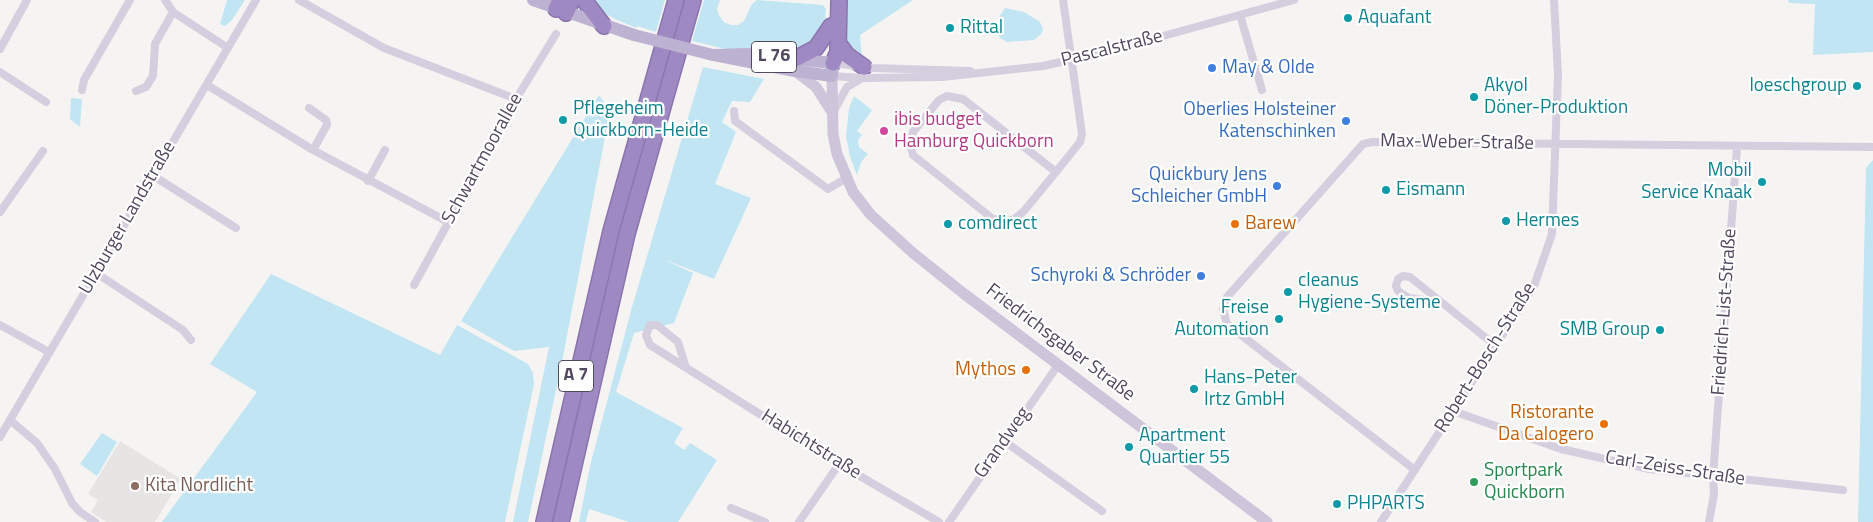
<!DOCTYPE html>
<html>
<head>
<meta charset="utf-8">
<style>
  body { margin:0 }
  canvas { display:block; background:#f5f4f3 }
</style>
</head>
<body>
<canvas width="1873" height="522"></canvas>
<script>
const c = document.querySelector('canvas').getContext('2d');
c.lineJoin = 'round';
function paint(path, color) { c.fillStyle = color; c.fill(path, 'evenodd'); }
const shape = rows => new Path2D(rows.map(r => 'M' + r).join(''));
function strokePath(path, color, width, dash) { c.strokeStyle = color; c.lineWidth = width; c.lineCap = dash ? 'butt' : 'round'; c.setLineDash(dash || []); c.stroke(path); }
function label(font, color, halo, rows, align = 'center') {
  c.font = font + ' "Titillium Web",sans-serif'; c.lineWidth = 4.5; c.setLineDash([]); c.textBaseline = 'middle'; c.strokeStyle = halo; c.fillStyle = color; for (const [text, x, y, turn = 0] of rows) {
    c.save(); c.translate(x, y); c.rotate((+turn || 0) * Math.PI / 180); c.textAlign = isNaN(turn) ? turn : align; if (halo) c.strokeText(text, 0, 0); c.fillText(text, 0, 0); c.restore();
  }
}
paint(shape([
  [120,441,181,479,155,522,106,522,91,512,98,500,88,494]
]), '#e7e5e4');
paint(shape([
  [227,0,245,0,232,20,225,26,220,24],
  [588,0,665,0,656,32,637,26,636,28,615,19,601,11],
  [704,0,720,0,717,9,719,15,724,22,731,25,738,25,744,21,752,4,757,0,823,5,826,9,825,22,821,35,800,53,766,55,721,48,692,41],
  [843,0,913,0,860,35,862,60,850,50,845,34],
  [1788,0,1873,0,1873,52,1813,55,1815,4,1789,3],
  [1005,8,1024,12,1040,22,1043,29,1041,34,1034,40,1007,42,1000,38,997,32,1004,31,1004,17,999,17],
  [703,67,764,79,750,102,732,101,722,122,736,132,715,184,751,198,714,279,663,259,693,273,674,323,634,333,616,392,683,428,674,443,684,450,690,443,717,460,678,522,629,522,589,509,586,522,579,522,590,466,632,307],
  [599,95,610,111,562,362,528,522,513,522,549,347,514,351,461,321],
  [854,96,872,110,857,131,862,135,858,140,859,147,868,154,861,162,857,175,850,157,846,136,849,108],
  [71,98,82,99,80,127,70,119],
  [1873,160,1873,522,1858,522,1866,168],
  [271,274,440,355,457,325,528,364,533,373,534,384,505,522,162,522,257,392,210,364],
  [102,433,117,442,97,476,80,464]
]), '#c1e5f2');
const motorway = shape([
  [584,0,604,26],
  [556,9,560,0],
  [566,13,572,0],
  [838,43,847,55,864,67],
  [797,58,816,48,831,26],
  [833,63,838,52,839,0],
  [544,522,611,231,676,0],
  [561,522,627,234,693,0]
]);
strokePath(motorway, '#8b74ae', 18);
strokePath(shape([
  [165,0,173,12,228,48],
  [299,0,384,48,516,99],
  [1240,15,1262,90],
  [0,49,27,0],
  [833,63,873,68,970,71],
  [0,72,46,102],
  [832,76,862,78,942,77,1043,66,1105,52,1294,0],
  [207,85,313,150,448,222],
  [82,90,84,80,130,0],
  [136,91,146,87,153,76,155,44,173,12],
  [947,96,963,99,1056,172,1024,211,1013,220,993,219,913,155,910,144,913,132,939,100,947,96],
  [309,108,326,120,327,125,313,150],
  [835,109,847,87,862,78],
  [734,111,735,121,828,189,845,179],
  [1056,172,1080,142,1082,134,1063,0],
  [152,175,236,228],
  [368,181,385,150],
  [0,212,43,151],
  [96,273,183,330,191,340],
  [414,285,516,99,556,34],
  [1440,302,1409,298,1398,291,1396,286,1398,279,1403,276,1410,277,1496,346],
  [0,325,49,352],
  [685,365,678,342,657,325,650,325,646,335,650,345,839,464,939,522],
  [1453,411,1561,449,1649,469,1843,490],
  [10,420,37,443,55,469,72,503,80,512,95,522],
  [0,437,256,0],
  [1004,441,1102,511],
  [1415,470,1227,324,1223,309,1227,297,1363,144,1372,142,1873,147],
  [731,508,765,522],
  [799,522,839,464],
  [949,522,1058,365],
  [1381,522,1534,286,1552,234,1558,74,1554,0],
  [1709,522,1714,494,1713,476,1737,148]
]), '#d5cedf', 8);
strokePath(shape([
  [795,71,816,87,832,112],
  [832,76,833,134,837,154,853,192,871,215,913,253,963,293,1267,522]
]), '#cec5db', 11);
strokePath(shape([
  [533,0,634,35],
  [713,55,714,55,795,71,832,76,833,63,746,54,714,55]
]), '#beb2d2', 12);
strokePath(motorway, '#9f89c2', 15);
strokePath(shape([
  [634,35,713,55]
]), '#beb2d2', 12);
for (const [x, y, r, color] of [
  [1348,18,5,"#0f9aa8"],
  [950,28,5,"#0f9aa8"],
  [1212,68,5,"#3f7fe0"],
  [1857,86,5,"#0f9aa8"],
  [1474,97,5,"#0f9aa8"],
  [563,120,5,"#0f9aa8"],
  [1346,121,5,"#3f7fe0"],
  [884,131,5,"#d1479c"],
  [1762,182,5,"#0f9aa8"],
  [1277,186,5,"#3f7fe0"],
  [1386,190,5,"#0f9aa8"],
  [1506,221,5,"#0f9aa8"],
  [948,224,5,"#0f9aa8"],
  [1235,224,5,"#e8710a"],
  [1201,276,5,"#3f7fe0"],
  [1288,292,5,"#0f9aa8"],
  [1279,319,5,"#0f9aa8"],
  [1660,330,5,"#0f9aa8"],
  [1026,370,5,"#e8710a"],
  [1194,389,5,"#0f9aa8"],
  [1604,424,5,"#e8710a"],
  [1129,447,5,"#0f9aa8"],
  [1474,482,5,"#2e9e5b"],
  [135,486,5,"#8d6e63"],
  [1337,504,5,"#0f9aa8"]
]) { const dot = new Path2D(); dot.arc(x, y, r, 0, 2 * Math.PI); c.fillStyle = color; c.fill(dot); strokePath(dot, '#fff', 2); }
for (const [x, y, w] of [
  [774,57,45],
  [576,376,35]
]) { const box = new Path2D(); box.roundRect(x - w / 2, y - 15.5, w, 31, 4); c.fillStyle = '#fff'; c.fill(box); strokePath(box, '#524961', 1); }
label('bold 18px', '#524961', null, [
  ["L 76",774,57],
  ["A 7",576,376]
]);
label('19px', '#0d838f', '#fff', [
  ["Aquafant",1358,18],
  ["Rittal",960,28],
  ["Akyol",1484,86],
  ["Döner-Produktion",1484,108],
  ["loeschgroup",1847,86,"right"],
  ["Pflegeheim",573,109],
  ["Quickborn-Heide",573,131],
  ["Mobil",1752,171,"right"],
  ["Service Knaak",1752,193,"right"],
  ["Eismann",1396,190],
  ["Hermes",1516,221],
  ["comdirect",958,224],
  ["cleanus",1298,281],
  ["Hygiene-Systeme",1298,303],
  ["Freise",1269,308,"right"],
  ["Automation",1269,330,"right"],
  ["SMB Group",1650,330,"right"],
  ["Hans-Peter",1204,378],
  ["Irtz GmbH",1204,400],
  ["Apartment",1139,436],
  ["Quartier 55",1139,458],
  ["PHPARTS",1347,504]
], 'left');
label('19px', '#524961', '#fff', [
  ["Pascalstraße",1112,49,-14],
  ["Max-Weber-Straße",1457,143,1],
  ["Schwartmoorallee",483,159,-61],
  ["Ulzburger Landstraße",128,218,-60],
  ["Friedrich-List-Straße",1725,312,-86],
  ["Friedrichsgaber Straße",1060,343,37],
  ["Robert-Bosch-Straße",1486,358,-58],
  ["Grandweg",1003,443,-55],
  ["Habichtstraße",811,445,32],
  ["Carl-Zeiss-Straße",1675,469,9]
]);
label('19px', '#366cbe', '#fff', [
  ["May & Olde",1222,68,"left"],
  ["Oberlies Holsteiner",1336,110],
  ["Katenschinken",1336,132],
  ["Quickbury Jens",1267,175],
  ["Schleicher GmbH",1267,197],
  ["Schyroki & Schröder",1191,276]
], 'right');
label('19px', '#b23c85', '#fff', [
  ["ibis budget",894,120],
  ["Hamburg Quickborn",894,142]
], 'left');
label('19px', '#c56008', '#fff', [
  ["Barew",1245,224,"left"],
  ["Mythos",1016,370],
  ["Ristorante",1594,413],
  ["Da Calogero",1594,435]
], 'right');
label('19px', '#27864d', '#fff', [
  ["Sportpark",1484,471],
  ["Quickborn",1484,493]
], 'left');
label('19px', '#785e54', '#fff', [
  ["Kita Nordlicht",145,486]
], 'left');
</script>
</body>
</html>
